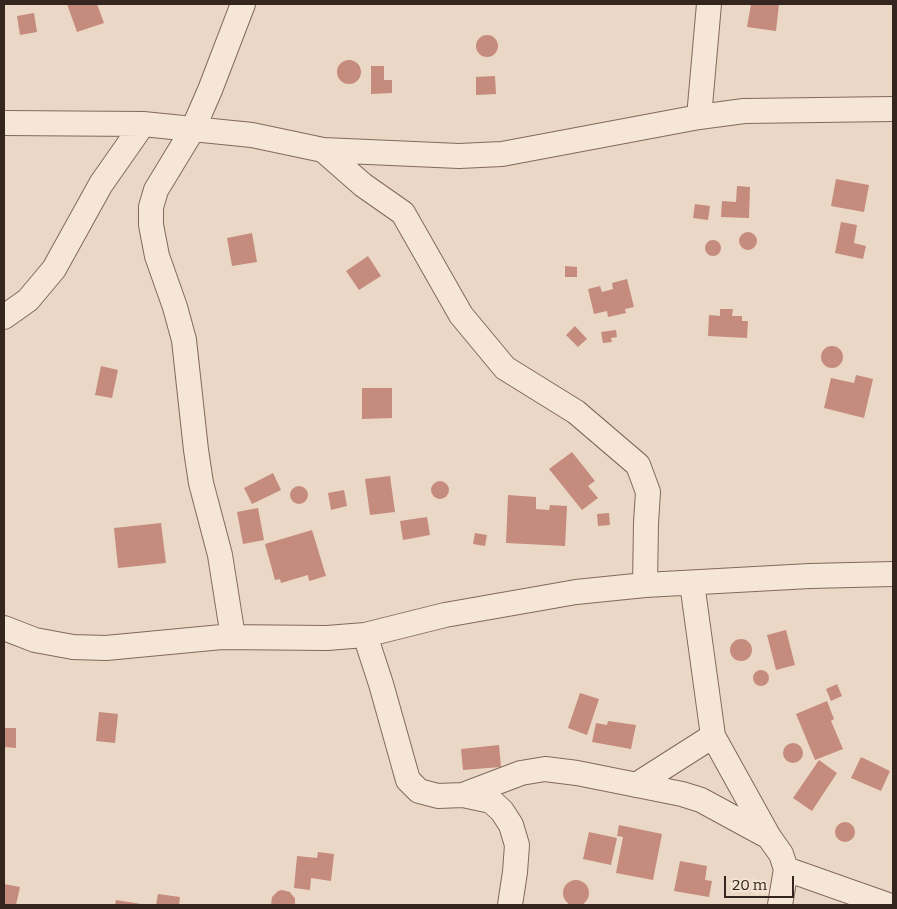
<!DOCTYPE html>
<html>
<head>
<meta charset="utf-8">
<style>
  body { margin:0 }
  #map { position:relative; width:897px; height:909px; overflow:hidden; background:#ead7c5; font-family:Bitter,serif }
  canvas { display:block }
  .frame { position:absolute; inset:0; border:5px solid #34251f; pointer-events:none }
  .scale { position:absolute; left:724px; top:876px; width:70px; height:22px; box-sizing:border-box; border:2px solid #34251f; border-top:0; padding-left:6px; font-size:15px; line-height:18px; white-space:nowrap; color:#34251f; -webkit-text-stroke:4px #f2e3d3; paint-order:stroke }
</style>
</head>
<body>
<div id="map">
<canvas width="897" height="909"></canvas>
<div class="frame"></div>
<div class="scale">20 m</div>
</div>
<script>
const c = document.querySelector('canvas').getContext('2d');
c.lineJoin = 'round';
function paint(path, color) { c.fillStyle = color; c.fill(path, 'evenodd'); }
const shape = rows => new Path2D(rows.map(r => 'M' + r).join(''));
function strokePath(path, color, width, dash) { c.strokeStyle = color; c.lineWidth = width; c.lineCap = dash ? 'butt' : 'round'; c.setLineDash(dash || []); c.stroke(path); }
paint(shape([
  [67,4,97,4,104,23,77,32],
  [751,4,779,4,776,31,747,27],
  [34,13,37,32,20,35,17,16],
  '476 46a11 11 0 1 1 22 0a11 11 0 1 1-22 0Z',
  '337 72a12 12 0 1 1 24 0a12 12 0 1 1-24 0Z',
  [371,66,384,66,384,80,392,80,392,93,371,94],
  [495,76,496,94,476,95,476,77],
  [836,179,869,185,864,212,831,206],
  [737,186,750,187,749,218,721,217,722,201,736,202],
  [695,204,710,206,708,220,693,218],
  [841,222,857,225,854,243,866,246,863,259,835,253],
  '739 241a9 9 0 1 1 18 0a9 9 0 1 1-18 0Z',
  [252,233,257,262,232,266,227,238],
  '705 248a8 8 0 1 1 16 0a8 8 0 1 1-16 0Z',
  [368,256,381,276,359,290,346,271],
  [565,266,577,267,577,277,565,277],
  [627,279,634,307,625,309,626,313,608,317,607,311,594,314,588,289,600,286,602,292,613,289,612,283],
  [720,309,733,309,732,316,742,316,742,321,748,321,747,338,708,336,709,315,720,316],
  [575,326,587,339,578,347,566,335],
  [616,330,617,337,611,338,612,342,603,343,601,332],
  '821 357a11 11 0 1 1 22 0a11 11 0 1 1-22 0Z',
  [101,366,118,370,112,398,95,395],
  [856,375,873,379,864,418,824,408,831,378,854,383],
  [362,388,392,388,392,418,362,419],
  [572,452,595,481,588,486,598,498,582,510,549,469],
  [273,473,281,490,252,504,244,488],
  [390,476,395,512,370,515,365,479],
  '431 490a9 9 0 1 1 18 0a9 9 0 1 1-18 0Z',
  '290 495a9 9 0 1 1 18 0a9 9 0 1 1-18 0Z',
  [344,490,347,506,331,510,328,493],
  [508,495,536,497,536,509,549,510,550,505,567,506,565,546,506,543],
  [258,508,264,540,243,544,237,512],
  [609,513,610,525,598,526,597,514],
  [427,517,430,535,403,540,400,521],
  [161,523,166,563,118,568,114,528],
  [312,530,326,576,309,581,308,575,281,583,280,579,275,580,265,544],
  [475,533,487,535,485,546,473,544],
  [786,630,795,665,776,670,767,635],
  '730 650a11 11 0 1 1 22 0a11 11 0 1 1-22 0Z',
  '753 678a8 8 0 1 1 16 0a8 8 0 1 1-16 0Z',
  [837,684,842,696,831,701,826,689],
  [580,693,599,699,587,735,568,728],
  [827,701,834,719,831,721,843,749,815,760,796,714],
  [99,712,118,714,115,743,96,741],
  [608,721,636,725,631,749,592,742,596,723,607,725],
  [4,728,16,728,16,748,4,747],
  '783 753a10 10 0 1 1 20 0a10 10 0 1 1-20 0Z',
  [499,745,501,767,463,770,461,749],
  [861,757,890,771,881,791,851,778],
  [819,760,837,773,812,811,793,798],
  '835 832a10 10 0 1 1 20 0a10 10 0 1 1-20 0Z',
  [619,825,662,834,653,880,616,873,623,837,617,836],
  [589,832,617,838,611,865,583,859],
  [318,852,334,854,331,881,311,878,310,890,294,888,297,856,317,858],
  [680,861,707,866,705,880,712,881,709,897,674,891],
  '563 893a13 13 0 1 1 26 0a13 13 0 1 1-26 0Z',
  [4,884,20,887,16,905,4,905],
  [282,890,290,892,292,895,295,898,295,905,271,905,272,897,278,891],
  [158,894,180,897,179,905,156,905],
  [116,900,141,904,141,905,115,905]
]), '#c58c7e');
const minor = shape([
  [699,117,709,4],
  [4,123,143,124,252,135,323,150,459,156,502,154,699,117,744,111,893,109],
  [323,150,363,185,403,213,461,315,505,368,576,412,638,465,648,492,646,523,645,585],
  [4,317,28,300,54,269,101,184,143,124],
  [692,583,713,736,769,837,781,854,786,869,780,905],
  [4,628,35,640,73,647,106,648,222,637,327,638,365,635,445,615,576,592,645,585,810,576,893,574],
  [365,635,381,684,408,780,419,791,438,796,463,795,521,773,545,769,577,773,682,794,701,800,769,837],
  [233,637,220,555,201,483,196,450,184,340,175,307,157,256,151,225,151,207,156,190,193,129,210,90,243,4],
  [636,785,713,736],
  [463,795,491,801,502,811,511,825,517,845,515,872,510,905],
  [786,869,888,905]
]);
strokePath(minor, '#83695c', 26);
strokePath(minor, '#f5e6d7', 24);
</script>
</body>
</html>
